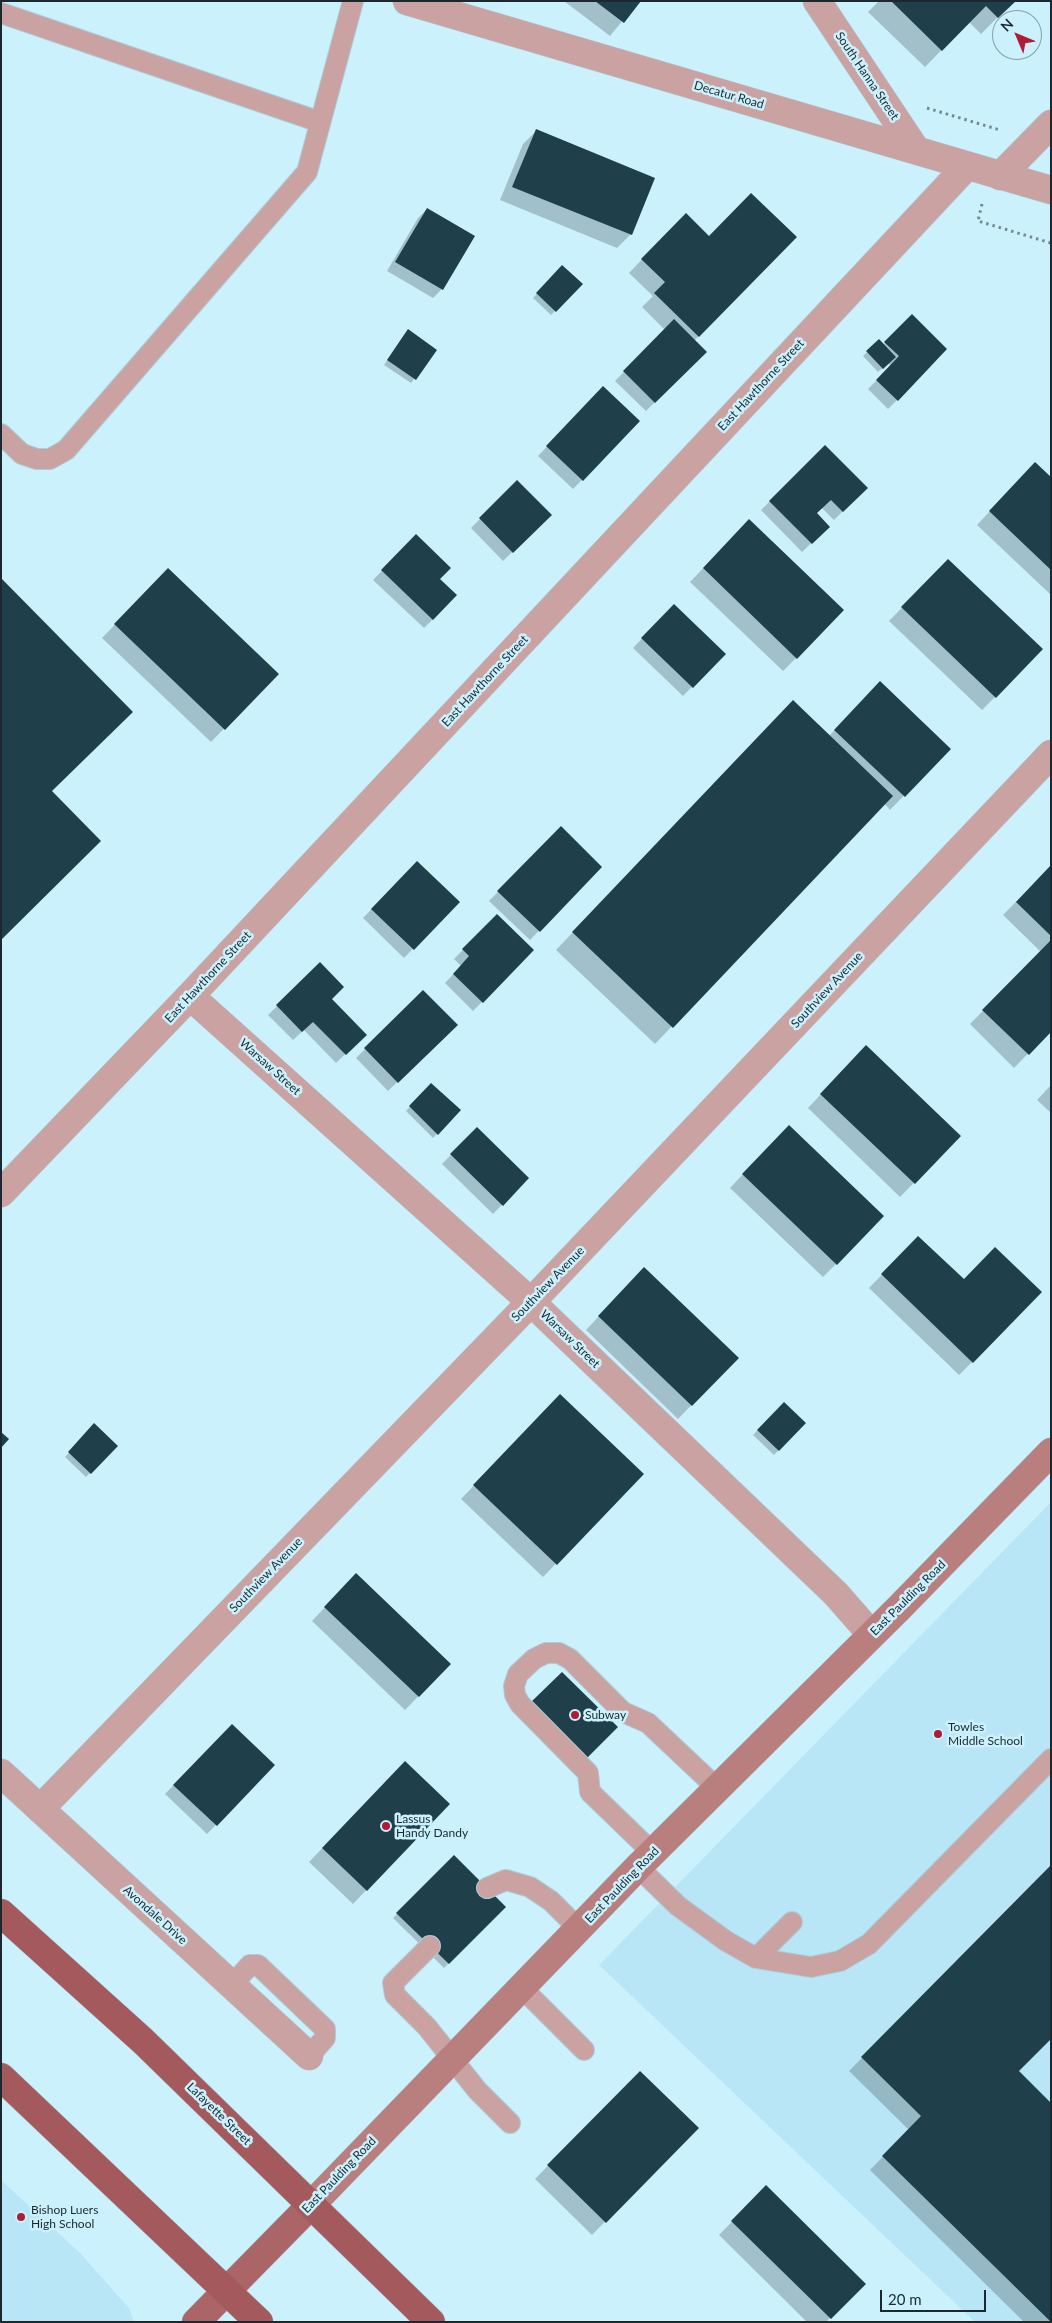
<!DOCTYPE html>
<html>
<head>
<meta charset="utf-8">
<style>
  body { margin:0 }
  #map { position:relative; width:1052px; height:2323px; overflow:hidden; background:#cbf1fd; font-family:Lato,sans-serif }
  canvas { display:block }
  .frame { position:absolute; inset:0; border:2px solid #1b292e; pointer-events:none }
  .north { position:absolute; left:992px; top:10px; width:50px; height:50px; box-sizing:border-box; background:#cbf1fd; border:1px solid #85a1aa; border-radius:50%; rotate:315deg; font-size:14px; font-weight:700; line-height:20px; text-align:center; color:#1b292e }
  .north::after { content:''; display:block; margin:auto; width:18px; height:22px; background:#b01c35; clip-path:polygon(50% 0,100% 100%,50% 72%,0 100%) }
  .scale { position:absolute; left:880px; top:2290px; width:106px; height:22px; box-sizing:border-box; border:2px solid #1b292e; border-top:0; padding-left:6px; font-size:15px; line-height:18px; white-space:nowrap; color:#1b292e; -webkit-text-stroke:4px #cbf1fd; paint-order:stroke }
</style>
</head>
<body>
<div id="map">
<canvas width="1052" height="2323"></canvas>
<div class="frame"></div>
<div class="north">N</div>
<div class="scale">20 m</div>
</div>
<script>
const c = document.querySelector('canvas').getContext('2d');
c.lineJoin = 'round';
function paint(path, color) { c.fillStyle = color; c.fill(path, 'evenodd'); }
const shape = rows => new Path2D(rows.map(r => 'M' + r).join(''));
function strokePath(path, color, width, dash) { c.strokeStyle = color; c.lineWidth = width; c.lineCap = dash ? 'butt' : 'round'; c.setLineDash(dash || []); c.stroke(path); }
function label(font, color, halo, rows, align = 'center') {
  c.font = font + ' Lato,sans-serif'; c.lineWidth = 5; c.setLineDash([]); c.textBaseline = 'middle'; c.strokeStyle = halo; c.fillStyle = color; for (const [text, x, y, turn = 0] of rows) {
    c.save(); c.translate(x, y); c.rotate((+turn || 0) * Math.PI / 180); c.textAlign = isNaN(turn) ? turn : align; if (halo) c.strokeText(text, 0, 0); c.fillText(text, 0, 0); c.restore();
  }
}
paint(shape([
  [1051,1502,1051,2322,975,2322,599,1965],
  [1,2180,80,2253,129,2308,134,2322,1,2322]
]), '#b9e6f6');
paint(shape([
  [564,1,639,1,610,36],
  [879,1,1014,1,981,34,969,22,925,67,868,12],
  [536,131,631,234,617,248,500,200,523,144],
  [427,209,442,289,433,298,387,271,418,218],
  [673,227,709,237,795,237,694,341,705,352,646,411,615,381,665,330,642,307,653,296,629,273],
  [562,267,581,284,551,315,533,298],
  [912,316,897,400,888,409,868,389,891,366,888,363,878,372,863,356,879,341,883,345],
  [404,335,435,350,411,383,384,365],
  [603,388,639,422,573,489,538,456],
  [825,447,866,488,834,520,822,508,815,514,828,527,802,552,761,510],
  [1022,477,1051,479,1051,595,977,525],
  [517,482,550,515,503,561,471,528],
  [736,534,796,658,783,671,690,582],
  [416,536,439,579,433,619,424,628,373,580],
  [168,570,277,674,211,742,102,638],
  [935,574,995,697,982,710,889,621],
  [674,605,724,654,683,696,633,648],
  [867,696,949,749,890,810,884,803,655,1044,556,950,776,719,829,736],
  [561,828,601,867,530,940,489,901],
  [417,862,458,902,404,958,363,918],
  [1051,866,1051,1030,1014,1068,970,1024,1041,952,1003,915],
  [497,915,533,950,473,1011,445,983,461,966,454,959],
  [320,964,330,999,365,1035,336,1063,304,1030,293,1040,268,1015],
  [423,992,456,1025,388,1091,356,1058],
  [853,1060,960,1136,900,1197,808,1108],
  [431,1084,459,1110,433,1138,406,1111],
  [1051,1085,1051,1113,1037,1100],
  [477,1128,528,1178,493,1214,442,1164],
  [775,1140,836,1264,823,1277,730,1188],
  [918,1238,972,1362,959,1375,869,1288],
  [631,1282,737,1358,678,1419,586,1330],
  [784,1403,804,1423,774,1455,753,1435],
  [547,1409,642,1474,543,1577,461,1499],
  [94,1425,116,1446,86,1477,65,1457],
  [343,1588,450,1664,405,1710,312,1621],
  [232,1725,273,1766,207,1834,165,1794],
  [392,1776,448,1804,353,1904,309,1862],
  [454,1857,504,1907,444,1968,393,1918],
  [1051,1867,1017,2071,1051,2322,1024,2322,870,2170,909,2130,849,2071],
  [640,2072,697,2128,592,2235,535,2179],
  [766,2187,864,2284,826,2322,807,2322,719,2235]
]), '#0003');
paint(shape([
  [595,1,641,1,624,23],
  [891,1,1016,1,998,18,986,6,942,51],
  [536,129,655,178,632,235,512,187],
  [751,193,797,237,699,337,654,293,665,282,641,259,686,213,709,236],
  [427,208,475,236,443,290,395,262],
  [562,265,583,284,556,312,536,293],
  [912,314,947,349,898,401,876,380,899,356,884,342],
  [674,319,707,352,655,403,623,371],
  [408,329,437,350,416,380,387,360],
  [879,339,896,357,883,369,866,351],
  [603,386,640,421,583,481,546,446],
  [825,445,868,488,843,512,831,500,817,513,830,527,812,544,769,501],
  [1035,462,1051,477,1051,570,989,511],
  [517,480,552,515,513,553,479,518],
  [749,519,844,610,797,659,703,568],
  [416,534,451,568,440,579,457,595,433,620,381,570],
  [948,559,1043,649,996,698,901,607],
  [168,568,279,674,225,730,114,624],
  [1,578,133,712,52,791,101,841,1,940],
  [674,604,726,654,693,688,641,638],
  [880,681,951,749,905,797,834,730],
  [793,700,893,796,673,1028,572,932],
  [561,826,602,867,540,932,497,891],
  [417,861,460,902,414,950,371,909],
  [1051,865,1051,936,1016,902],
  [497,914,534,950,483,1003,453,974,469,956,462,949],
  [1051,940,1051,1032,1029,1055,982,1010],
  [320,962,344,987,332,999,367,1035,346,1055,313,1022,302,1032,276,1005],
  [423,990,458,1025,398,1083,364,1048],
  [866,1045,961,1136,915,1184,820,1094],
  [431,1083,461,1110,438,1135,409,1106],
  [789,1125,884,1216,837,1265,742,1174],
  [477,1127,529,1178,503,1206,450,1154],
  [918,1236,964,1279,995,1247,1042,1292,973,1363,881,1274],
  [644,1267,739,1358,692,1406,598,1316],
  [560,1394,644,1474,557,1565,473,1485],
  [784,1402,806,1423,779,1451,757,1430],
  [94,1423,118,1446,91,1474,68,1452],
  [1,1432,9,1439,1,1448],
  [356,1573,451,1664,419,1697,324,1607],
  [562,1672,618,1727,587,1758,531,1702],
  [232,1724,275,1765,217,1826,173,1785],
  [405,1761,450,1804,367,1891,322,1848],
  [454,1855,506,1907,449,1964,396,1913],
  [1051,1865,1051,2039,1019,2071,1051,2103,1051,2322,882,2156,921,2116,861,2057],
  [640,2071,699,2128,606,2223,547,2165],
  [766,2185,866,2284,831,2319,731,2221]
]), '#1f404a');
const service = shape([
  [1,13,320,122],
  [1,434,22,454,37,459,50,459,66,450,307,172,353,1],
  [653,1853,590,1792,588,1773,520,1704,515,1695,514,1686,518,1674,534,1659,546,1653,559,1653,570,1659,623,1712,648,1723,717,1788],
  [638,1867,678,1906,726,1941,756,1958,811,1967,840,1961,869,1944,1051,1759],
  [487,1888,506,1880,530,1887,551,1901,579,1929],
  [430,1946,393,1983,395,1995,427,2027,477,2090,510,2123],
  [756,1958,792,1922],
  [232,1985,250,1965,258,1965,325,2029,325,2038,309,2056],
  [521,1987,584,2050]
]);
const minor = shape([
  [817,1,916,150],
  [1000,176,1051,124],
  [190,996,531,1302,836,1594,871,1634],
  [1,1193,190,996,966,167],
  [1,1773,309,2056],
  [40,1809,531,1302,1051,754]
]);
const tertiary = shape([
  [407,1,1051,190]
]);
const secondary = shape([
  [312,2204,638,1867,899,1608,1051,1452]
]);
const primary = shape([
  [196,2322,312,2204]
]);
const trunk = shape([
  [1,1913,143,2041,431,2322],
  [1,2077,259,2322]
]);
strokePath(service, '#abcdd8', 22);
strokePath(minor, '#abcdd8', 29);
strokePath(tertiary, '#abcdd8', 29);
strokePath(secondary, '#abcdd8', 29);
strokePath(primary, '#abcdd8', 29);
strokePath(trunk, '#abcdd8', 29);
strokePath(shape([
  [927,108,1000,130],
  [982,204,978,221,1051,243]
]), '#718b93', 3, [2.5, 4]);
strokePath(service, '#cba2a2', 20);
strokePath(minor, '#cba2a2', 28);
strokePath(tertiary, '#cba2a2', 28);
strokePath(secondary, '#b97f7f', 28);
strokePath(primary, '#ab6567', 28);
strokePath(trunk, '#a45a5c', 28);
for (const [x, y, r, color] of [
  [575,1715,5,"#b01c35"],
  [938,1734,5,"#b01c35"],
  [386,1826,5,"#b01c35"],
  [21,2217,5,"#b01c35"]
]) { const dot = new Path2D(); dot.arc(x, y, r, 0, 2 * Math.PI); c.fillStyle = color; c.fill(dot); strokePath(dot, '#cbf1fd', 2); }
label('12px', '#1b292e', '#cbf1fd', [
  ["South Hanna Street",867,76,56],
  ["Decatur Road",729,95,16],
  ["East Hawthorne Street",761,385,-47],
  ["East Hawthorne Street",485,681,-47],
  ["East Hawthorne Street",208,977,-47],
  ["Southview Avenue",827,990,-47],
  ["Warsaw Street",270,1067,42],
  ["Southview Avenue",548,1284,-46],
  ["Warsaw Street",570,1339,44],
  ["Southview Avenue",266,1575,-46],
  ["East Paulding Road",908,1598,-45],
  ["East Paulding Road",622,1885,-46],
  ["Avondale Drive",155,1915,42],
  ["Lafayette Street",219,2114,44],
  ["East Paulding Road",339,2175,-46]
]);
label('12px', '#1b292e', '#cbf1fd', [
  ["Subway",585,1715],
  ["Towles",948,1727],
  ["Middle School",948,1741],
  ["Lassus",396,1819],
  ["Handy Dandy",396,1833],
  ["Bishop Luers",31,2210],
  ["High School",31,2224]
], 'left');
</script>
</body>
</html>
